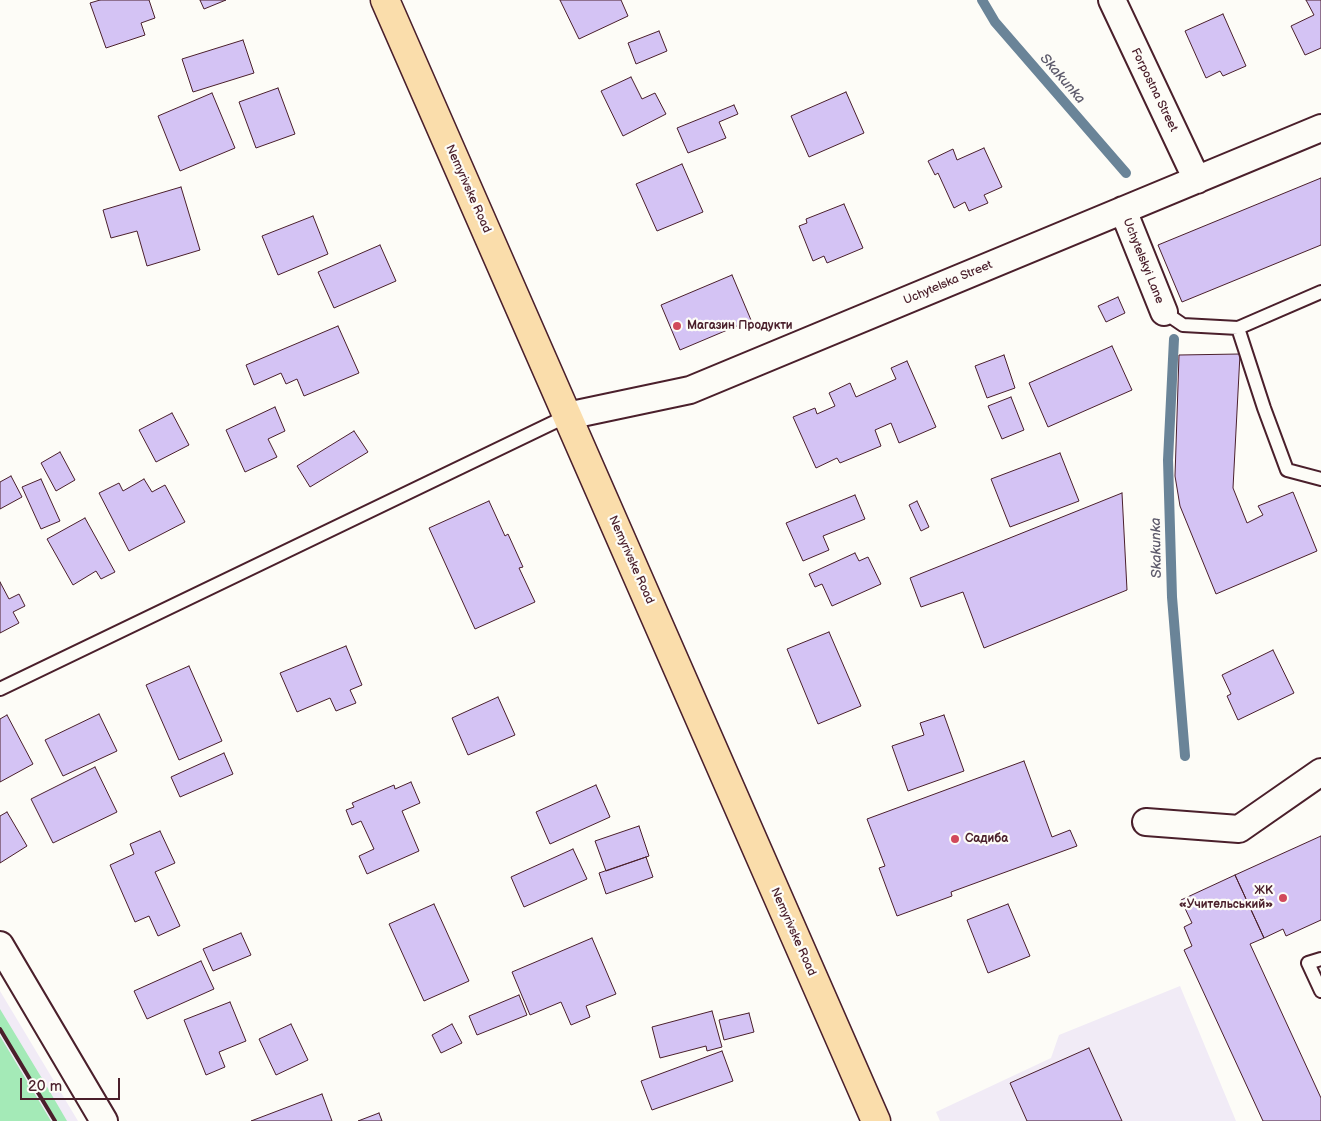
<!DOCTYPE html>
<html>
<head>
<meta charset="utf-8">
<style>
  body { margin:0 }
  #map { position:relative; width:1321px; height:1121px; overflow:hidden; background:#fdfcf7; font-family:"Balsamiq Sans",sans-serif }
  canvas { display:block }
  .scale { position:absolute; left:20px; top:1078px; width:100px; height:22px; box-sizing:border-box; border:2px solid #4a1f2b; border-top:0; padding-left:6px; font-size:15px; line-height:18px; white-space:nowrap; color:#4a1f2b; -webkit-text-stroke:4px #fdfcf7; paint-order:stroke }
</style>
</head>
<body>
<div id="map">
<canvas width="1321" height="1121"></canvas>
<div class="scale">20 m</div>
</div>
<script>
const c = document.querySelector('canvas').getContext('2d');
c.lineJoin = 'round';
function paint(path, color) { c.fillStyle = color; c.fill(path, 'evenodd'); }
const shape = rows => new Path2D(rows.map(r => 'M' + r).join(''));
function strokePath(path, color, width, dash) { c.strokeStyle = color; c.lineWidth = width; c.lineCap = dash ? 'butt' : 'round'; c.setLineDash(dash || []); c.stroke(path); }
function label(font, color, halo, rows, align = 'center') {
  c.font = font + ' "Balsamiq Sans",sans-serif'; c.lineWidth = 4.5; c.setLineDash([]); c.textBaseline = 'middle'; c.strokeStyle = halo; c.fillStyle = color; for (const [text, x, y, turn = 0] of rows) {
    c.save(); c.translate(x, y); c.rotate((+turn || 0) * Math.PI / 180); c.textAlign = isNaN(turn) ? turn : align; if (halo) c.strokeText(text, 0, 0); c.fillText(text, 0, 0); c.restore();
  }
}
paint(shape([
  [1180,986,1236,1121,940,1121,936,1112,1051,1058,1059,1035],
  [0,991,78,1121,0,1121]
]), '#f1ebf6');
paint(shape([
  [0,1009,46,1085,67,1121,57,1121,0,1027],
  [0,1036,51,1121,0,1121]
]), '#a4eab7');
strokePath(shape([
  [982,0,995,22,1126,173],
  [1174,339,1168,460,1172,597,1185,756]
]), '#6a8498', 10);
const building = shape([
  [100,0,149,0,155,18,141,23,145,35,106,48,90,3,100,0],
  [200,0,226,0,204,9,200,0],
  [560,0,621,0,628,16,579,39,560,0],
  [1306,0,1321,0,1321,48,1305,55,1291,26,1314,15,1306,0],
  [1223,14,1246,66,1223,76,1220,71,1206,78,1185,31,1223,14],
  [659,31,667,51,636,64,628,43,659,31],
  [243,40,254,73,193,92,182,59,243,40],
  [631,77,642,99,655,93,666,114,623,136,601,91,631,77],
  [278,88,295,134,256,148,239,102,278,88],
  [846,92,864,133,809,157,791,116,846,92],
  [212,93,235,148,180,171,158,116,212,93],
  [734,105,738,114,719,122,726,138,688,153,677,128,734,105],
  [984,148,1002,187,984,195,988,203,969,211,965,202,954,208,938,173,935,175,928,161,953,149,957,160,984,148],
  [682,164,703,212,657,231,636,184,682,164],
  [1321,178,1321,245,1182,302,1158,245,1321,178],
  [181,187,200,250,147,266,137,231,111,238,103,210,181,187],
  [844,204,863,248,827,263,824,256,813,261,799,226,807,223,806,219,844,204],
  [313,216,328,254,278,275,262,236,313,216],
  [380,245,396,281,334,308,318,272,380,245],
  [732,275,751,320,680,350,661,305,732,275],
  [1118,297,1125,313,1106,322,1098,306,1118,297],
  [338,326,359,373,304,396,297,379,286,384,281,373,254,385,246,365,338,326],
  [1112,346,1132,390,1048,427,1029,383,1112,346],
  [1240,354,1233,488,1247,523,1263,515,1258,506,1293,492,1317,551,1216,594,1180,506,1175,476,1179,355,1240,354],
  [1004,355,1015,388,987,398,975,366,1004,355],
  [907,361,936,427,899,443,891,423,875,430,881,446,840,463,837,458,816,468,793,417,815,408,817,414,835,406,829,393,850,383,856,397,896,379,891,368,907,361],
  [1011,397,1024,430,1002,439,988,406,1011,397],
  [275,407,285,431,268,439,277,457,245,472,226,430,275,407],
  [172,413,189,445,156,462,139,430,172,413],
  [354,431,368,452,310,487,297,466,354,431],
  [60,452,75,480,56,491,41,463,60,452],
  [1060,453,1079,501,1010,527,991,479,1060,453],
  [11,476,22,497,0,509,0,482,11,476],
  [41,479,60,521,41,529,22,487,41,479],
  [144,479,152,492,165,485,185,522,129,551,99,493,119,483,123,491,144,479],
  [1122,493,1127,590,984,648,963,592,921,607,910,578,1122,493],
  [855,495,865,519,823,536,829,550,803,561,786,523,855,495],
  [489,501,505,536,508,534,523,567,519,568,535,602,475,629,429,528,489,501],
  [917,501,929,527,921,531,909,505,917,501],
  [85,518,115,572,101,579,96,571,73,585,47,539,85,518],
  [855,553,859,561,868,557,881,584,832,606,822,584,815,587,809,574,855,553],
  [0,582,9,599,19,594,25,606,13,612,19,623,0,633,0,582],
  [829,632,861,706,818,724,787,649,829,632],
  [346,646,362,685,350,690,356,703,336,711,330,698,297,712,280,673,346,646],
  [1273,650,1294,693,1238,720,1227,696,1231,694,1222,675,1273,650],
  [189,666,222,741,179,760,146,685,189,666],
  [498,697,515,735,468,755,452,718,498,697],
  [99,714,117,751,63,776,45,740,99,714],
  [7,715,33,764,0,782,0,719,7,715],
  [944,715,964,771,908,791,892,746,924,735,920,723,944,715],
  [224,753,233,774,180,797,171,777,224,753],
  [1024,761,1052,837,1070,830,1077,846,951,892,952,896,897,916,879,868,885,866,867,819,1024,761],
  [95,767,117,812,53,843,31,799,95,767],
  [411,782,420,803,402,811,419,851,367,874,359,856,374,849,361,821,352,825,346,810,354,807,352,803,394,785,395,789,411,782],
  [596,785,610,817,550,844,536,812,596,785],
  [7,812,27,846,0,863,0,816,7,812],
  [639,826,649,856,606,871,595,841,639,826],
  [160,831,175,863,155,872,180,926,158,936,149,916,135,922,110,865,134,854,130,844,160,831],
  [1321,836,1321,920,1286,936,1283,929,1264,938,1235,875,1321,836],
  [573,849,587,879,524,907,511,877,573,849],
  [646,857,653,877,606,894,599,873,646,857],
  [1235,875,1264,938,1250,944,1321,1098,1321,1121,1263,1121,1184,950,1192,946,1184,927,1192,923,1181,900,1235,875],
  [434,904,469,981,424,1001,389,924,434,904],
  [1008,904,1030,956,988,973,967,920,1008,904],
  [241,933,251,955,213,971,203,949,241,933],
  [592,938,616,994,586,1006,590,1017,571,1025,561,1002,530,1015,512,972,592,938],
  [201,961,214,989,147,1019,134,991,201,961],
  [519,995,527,1015,477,1035,469,1016,519,995],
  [230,1002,246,1041,219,1052,225,1067,206,1075,184,1020,230,1002],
  [712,1011,722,1047,707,1051,706,1046,660,1058,652,1027,712,1011],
  [749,1013,754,1032,724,1040,719,1020,749,1013],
  [291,1024,308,1060,276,1075,259,1039,291,1024],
  [452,1024,462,1043,441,1053,432,1035,452,1024],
  [1089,1048,1122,1121,1027,1121,1010,1083,1089,1048],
  [722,1051,733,1081,652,1110,641,1081,722,1051],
  [322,1094,332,1121,251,1121,322,1094],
  [379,1113,382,1121,358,1121,379,1113]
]);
paint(building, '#d4c3f4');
strokePath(building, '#4a1f2b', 1);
const lane = shape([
  [1164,312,1183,325,1238,328,1321,292],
  [1238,328,1264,408,1287,470,1321,479],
  [0,689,567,416],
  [1321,959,1308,963,1321,991]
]);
const street = shape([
  [1112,0,1197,180],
  [1123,210,1164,312],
  [567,416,690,390,1321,128],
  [1146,822,1239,829,1321,772],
  [0,945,104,1121]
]);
const primary = shape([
  [385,0,876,1121]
]);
strokePath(lane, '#4a1f2b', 16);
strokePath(street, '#4a1f2b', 30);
strokePath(primary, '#4a1f2b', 31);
strokePath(lane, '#fdfcf7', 12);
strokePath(street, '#fdfcf7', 26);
strokePath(primary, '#faddab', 28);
strokePath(shape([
  [0,1029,55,1121]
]), '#4a1f2b', 4);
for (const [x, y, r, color] of [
  [677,326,5,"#d1495b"],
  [955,839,5,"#d1495b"],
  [1283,898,5,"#d1495b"]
]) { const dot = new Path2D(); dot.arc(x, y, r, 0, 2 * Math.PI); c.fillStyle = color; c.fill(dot); strokePath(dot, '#fdfcf7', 2); }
label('12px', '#4a1f2b', '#fdfcf7', [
  ["Forpostna Street",1154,90,64],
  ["Nemyrivske Road",468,189,66],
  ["Uchytelskyi Lane",1143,261,68],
  ["Uchytelska Street",948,283,-23],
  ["Nemyrivske Road",631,560,66],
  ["Nemyrivske Road",793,932,66]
]);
label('bold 12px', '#4a1f2b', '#fdfcf7', [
  ["Магазин Продукти",687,326],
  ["Садиба",965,839],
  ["ЖК",1273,891,"right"],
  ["«Учительський»",1273,905,"right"]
], 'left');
label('italic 14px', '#5d5a6b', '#fdfcf7', [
  ["Skakunka",1062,79,49],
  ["Skakunka",1157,548,-91]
]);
</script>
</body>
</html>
